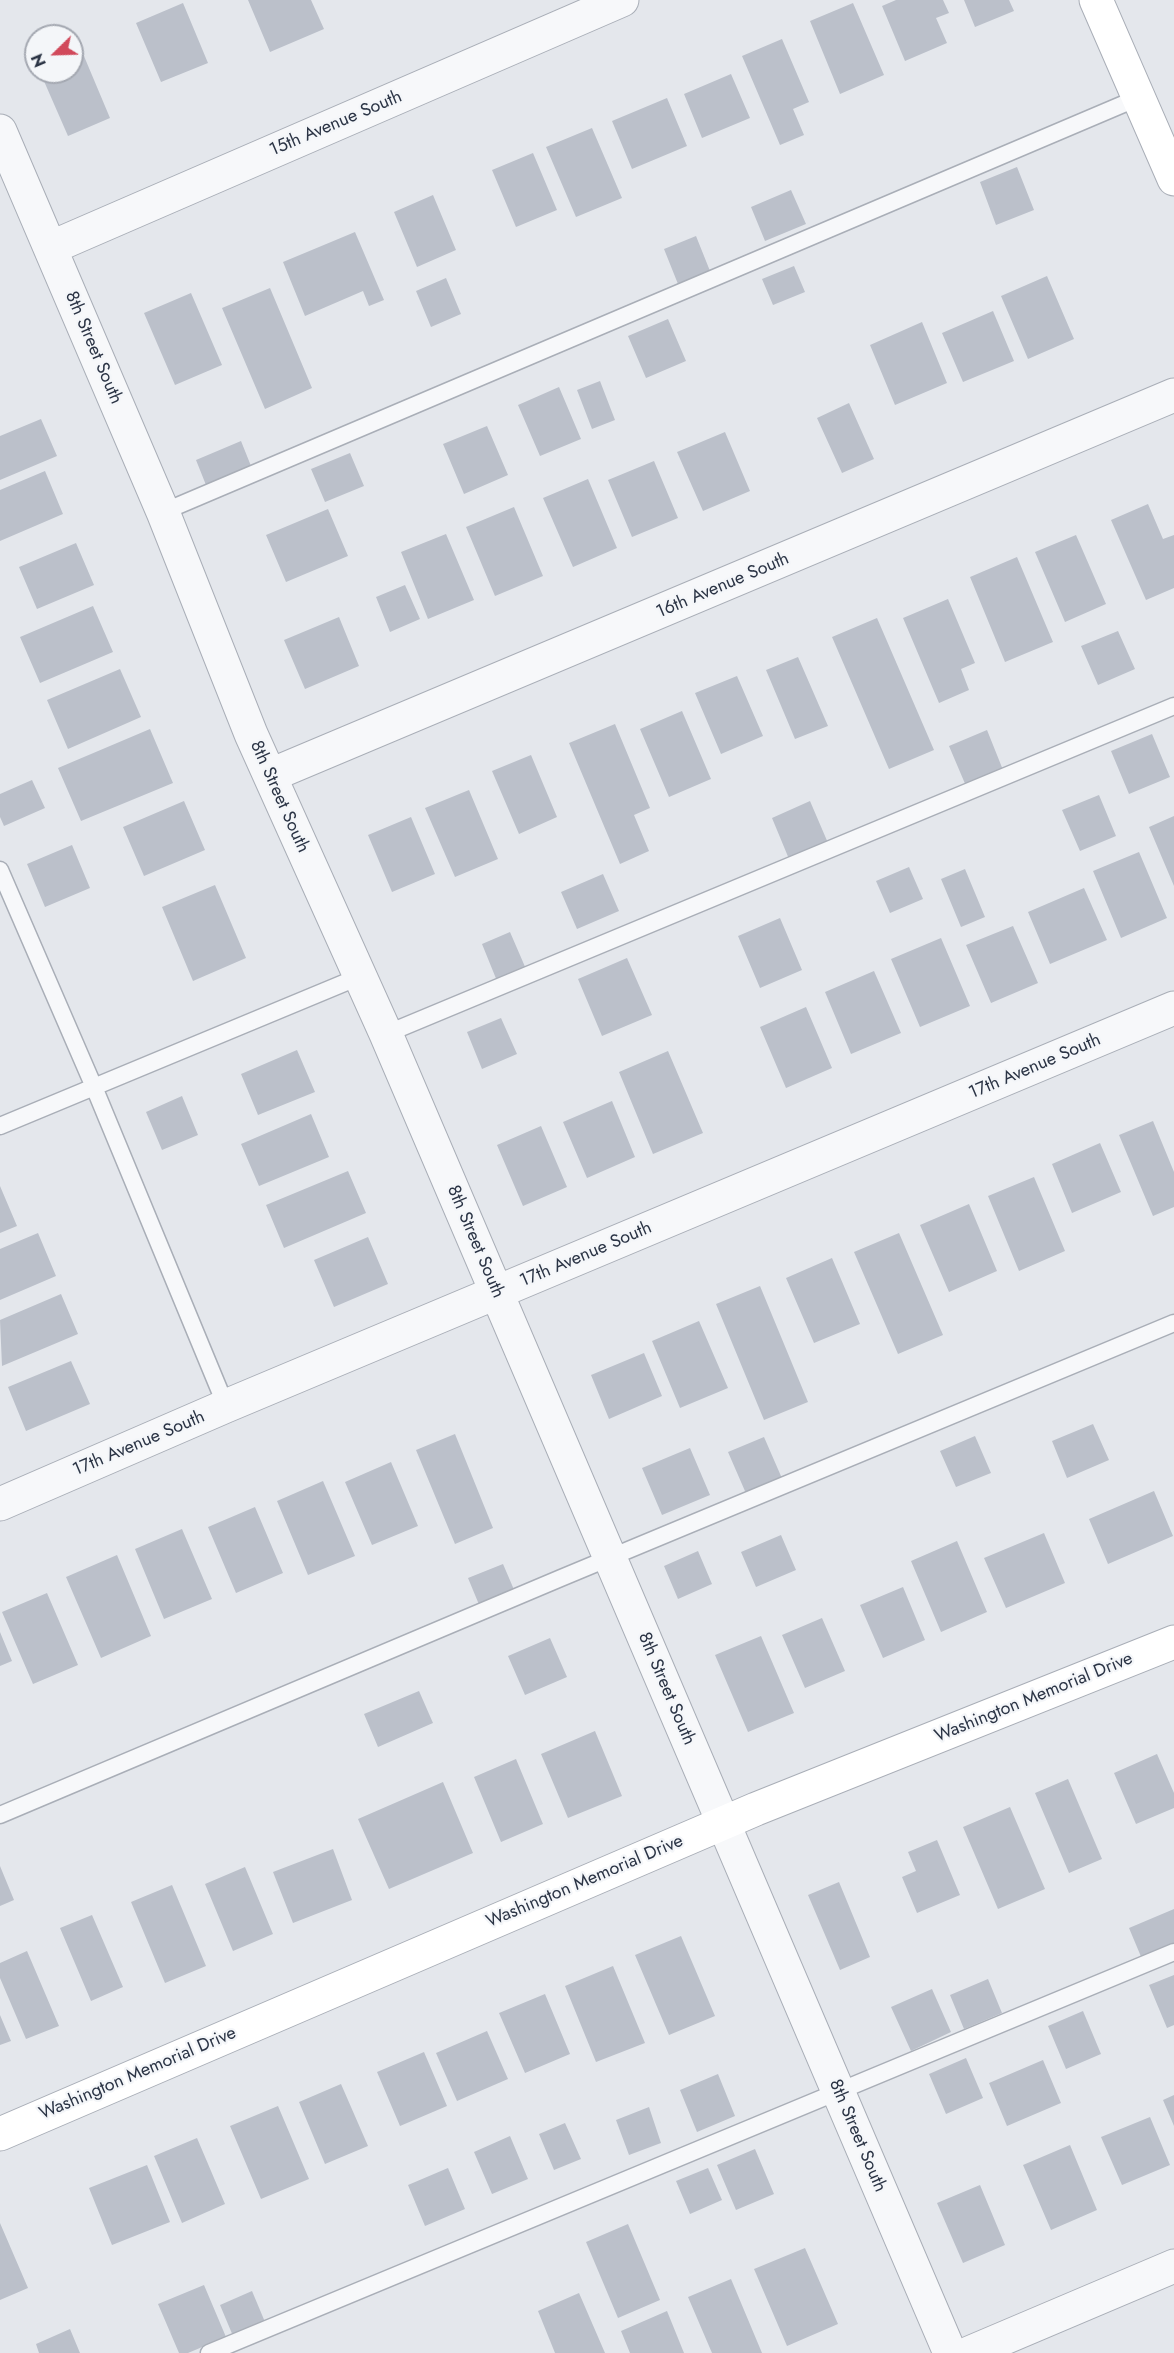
<!DOCTYPE html>
<html>
<head>
<meta charset="utf-8">
<style>
  body { margin:0 }
  #map { position:relative; width:1174px; height:2353px; overflow:hidden; background:#e4e7ec; font-family:Jost,sans-serif }
  canvas { display:block }
  .north { position:absolute; left:24px; top:24px; width:60px; height:60px; box-sizing:border-box; background:#f4f6f9; border:2px solid #a4a8b1; border-radius:50%; rotate:247deg; font-size:16px; font-weight:700; line-height:24px; text-align:center; color:#2b3445 }
  .north::after { content:''; display:block; margin:auto; width:21px; height:27px; background:#d1495b; clip-path:polygon(50% 0,100% 100%,50% 72%,0 100%) }
</style>
</head>
<body>
<div id="map">
<canvas width="1174" height="2353"></canvas>
<div class="north">N</div>
</div>
<script>
const c = document.querySelector('canvas').getContext('2d');
c.lineJoin = 'round';
function paint(path, color) { c.fillStyle = color; c.fill(path, 'evenodd'); }
const shape = rows => new Path2D(rows.map(r => 'M' + r).join(''));
function strokePath(path, color, width, dash) { c.strokeStyle = color; c.lineWidth = width; c.lineCap = dash ? 'butt' : 'round'; c.setLineDash(dash || []); c.stroke(path); }
function label(font, color, halo, rows, align = 'center') {
  c.font = font + ' Jost,sans-serif'; c.lineWidth = 4.5; c.setLineDash([]); c.textBaseline = 'middle'; c.strokeStyle = halo; c.fillStyle = color; for (const [text, x, y, turn = 0] of rows) {
    c.save(); c.translate(x, y); c.rotate((+turn || 0) * Math.PI / 180); c.textAlign = isNaN(turn) ? turn : align; if (halo) c.strokeText(text, 0, 0); c.fillText(text, 0, 0); c.restore();
  }
}
paint(shape([
  [248,0,311,0,324,29,270,52],
  [896,0,943,0,949,13,936,18,947,43,905,61,882,6],
  [964,0,1009,0,1014,11,975,27],
  [183,3,208,63,161,82,136,23],
  [853,3,884,75,840,94,810,21],
  [782,39,809,102,793,109,804,135,780,145,742,56],
  [81,49,110,118,68,136,40,72,72,72,72,53],
  [731,74,750,118,702,138,684,94],
  [667,98,687,146,632,169,612,121],
  [592,128,622,198,576,217,546,147],
  [533,153,557,210,516,227,492,170],
  [1017,167,1034,210,996,225,980,182],
  [791,190,806,224,765,241,751,207],
  [433,195,456,250,417,267,394,212],
  [355,232,384,300,369,306,363,291,305,316,283,262],
  [696,236,710,271,678,284,664,249],
  [794,266,805,292,773,305,762,279],
  [1047,276,1074,339,1028,359,1001,296],
  [446,278,461,314,431,327,416,291],
  [270,288,312,388,265,409,222,308],
  [191,293,222,365,175,385,144,313],
  [993,311,1014,361,963,382,942,333],
  [668,319,686,361,646,378,628,336],
  [922,322,947,383,895,405,870,345],
  [600,381,615,420,592,429,577,390],
  [559,387,581,439,540,456,518,405],
  [849,403,874,459,842,473,817,418],
  [41,419,57,456,0,480,0,436],
  [487,426,508,475,464,494,443,444],
  [725,432,750,491,703,511,677,452],
  [241,441,251,466,206,485,196,460],
  [350,453,364,486,325,502,311,469],
  [654,461,678,518,632,537,608,480],
  [45,471,63,514,0,541,0,490],
  [588,479,617,548,573,567,543,498],
  [1148,504,1163,539,1174,535,1174,588,1146,600,1111,520],
  [514,507,543,576,495,596,466,527],
  [328,509,348,556,286,582,266,535],
  [446,534,474,600,428,619,401,552],
  [1076,535,1106,604,1065,622,1035,552],
  [76,543,94,585,37,609,19,567],
  [1017,557,1053,642,1005,662,970,577],
  [405,585,420,619,390,632,376,597],
  [948,599,975,663,961,669,969,690,939,703,903,618],
  [93,606,113,652,40,683,20,637],
  [339,617,359,666,305,689,284,640],
  [877,618,934,750,889,769,832,637],
  [1118,631,1135,669,1098,685,1081,646],
  [798,657,828,726,795,739,766,670],
  [120,669,141,717,68,749,47,700],
  [737,676,763,736,721,754,695,693],
  [682,711,711,779,669,797,640,729],
  [615,724,650,808,634,815,649,851,620,864,569,743],
  [150,729,173,783,81,821,58,768],
  [987,730,1003,770,966,786,949,746],
  [1152,734,1170,777,1129,794,1111,751],
  [531,755,557,817,519,834,492,771],
  [32,780,45,808,4,826,0,817,0,794],
  [469,790,498,859,455,877,425,808],
  [1099,795,1116,836,1080,851,1062,810],
  [184,801,205,850,144,876,123,827],
  [810,801,828,843,789,859,772,818],
  [1174,816,1174,886,1149,827],
  [411,817,435,874,392,892,368,835],
  [72,845,90,888,45,907,27,864],
  [1139,852,1167,918,1121,938,1093,871],
  [909,867,923,899,890,913,876,881],
  [965,869,985,917,961,927,941,879],
  [603,874,619,911,577,929,561,892],
  [215,885,246,958,193,981,162,907],
  [1084,888,1107,940,1050,964,1028,912],
  [780,918,802,970,760,988,738,936],
  [1013,926,1038,983,991,1003,966,945],
  [510,932,526,969,497,981,482,944],
  [941,938,970,1006,920,1027,891,959],
  [627,958,652,1015,602,1036,578,979],
  [874,971,901,1033,851,1054,825,992],
  [806,1007,832,1068,786,1088,760,1027],
  [501,1018,517,1054,482,1069,467,1032],
  [297,1050,315,1092,258,1115,241,1074],
  [668,1051,703,1133,653,1154,619,1072],
  [182,1096,198,1135,162,1150,146,1112],
  [612,1101,635,1157,587,1178,563,1122],
  [311,1114,329,1157,259,1186,241,1144],
  [1153,1121,1174,1172,1174,1207,1153,1216,1119,1135],
  [541,1126,567,1187,523,1206,497,1145],
  [1100,1143,1121,1192,1072,1213,1052,1164],
  [348,1171,366,1213,284,1248,266,1205],
  [1034,1177,1065,1251,1019,1271,988,1196],
  [0,1186,17,1226,0,1233],
  [969,1204,997,1271,949,1292,920,1225],
  [38,1233,56,1276,0,1300,0,1249],
  [899,1233,943,1335,898,1354,854,1252],
  [368,1237,388,1284,334,1307,314,1260],
  [832,1258,860,1324,814,1343,786,1278],
  [760,1286,808,1402,764,1420,716,1304],
  [61,1294,78,1334,2,1366,0,1320],
  [699,1321,728,1388,680,1408,652,1341],
  [644,1353,662,1396,609,1419,591,1375],
  [71,1361,90,1404,26,1431,8,1387],
  [1093,1424,1109,1460,1067,1478,1052,1441],
  [455,1434,493,1528,455,1544,416,1450],
  [975,1436,991,1473,956,1487,940,1451],
  [764,1437,784,1483,748,1498,728,1452],
  [690,1448,710,1495,662,1515,642,1468],
  [391,1462,418,1526,372,1545,345,1482],
  [323,1481,355,1556,308,1575,277,1501],
  [1154,1491,1173,1536,1108,1564,1089,1519],
  [255,1507,283,1573,236,1593,208,1527],
  [182,1529,212,1599,164,1619,135,1549],
  [1044,1533,1065,1583,1006,1608,984,1558],
  [781,1535,796,1570,756,1587,741,1552],
  [957,1541,987,1612,941,1632,911,1561],
  [698,1551,712,1584,678,1599,664,1566],
  [117,1555,151,1636,101,1658,66,1577],
  [503,1564,515,1592,480,1607,468,1578],
  [903,1587,925,1640,883,1658,860,1605],
  [47,1593,78,1665,33,1684,2,1612],
  [822,1618,845,1671,805,1688,782,1635],
  [0,1632,12,1661,0,1666],
  [761,1636,794,1713,748,1732,715,1655],
  [550,1638,567,1677,525,1695,508,1656],
  [419,1691,433,1723,378,1747,364,1714],
  [595,1731,622,1796,568,1818,541,1754],
  [1157,1754,1174,1793,1174,1808,1136,1824,1114,1773],
  [516,1759,543,1824,501,1842,474,1777],
  [1068,1779,1102,1859,1069,1873,1035,1793],
  [443,1782,473,1853,389,1889,358,1819],
  [1010,1807,1045,1889,998,1909,963,1827],
  [937,1840,960,1895,917,1913,902,1877,916,1871,908,1852],
  [333,1849,352,1900,293,1923,273,1872],
  [0,1866,14,1900,0,1906],
  [245,1867,273,1934,233,1951,205,1884],
  [839,1882,870,1957,840,1970,808,1895],
  [172,1885,206,1966,165,1983,131,1902],
  [1174,1909,1174,1945,1142,1959,1129,1928],
  [92,1915,123,1987,91,2001,60,1928],
  [681,1936,715,2016,669,2035,635,1955],
  [27,1951,59,2026,26,2039,0,1978,0,1963],
  [613,1966,645,2043,596,2062,565,1986],
  [1174,1975,1174,2025,1167,2028,1149,1985],
  [988,1979,1002,2013,964,2029,950,1995],
  [932,1989,951,2032,911,2051,891,2007],
  [545,1994,570,2054,525,2073,499,2013],
  [1083,2011,1101,2054,1066,2069,1048,2026],
  [0,2015,11,2041,0,2045],
  [487,2031,508,2079,457,2101,436,2053],
  [424,2052,447,2106,400,2126,377,2072],
  [966,2058,983,2098,946,2114,929,2074],
  [1043,2060,1061,2103,1007,2126,989,2083],
  [718,2074,735,2116,697,2132,680,2090],
  [341,2084,368,2146,325,2164,299,2102],
  [1174,2095,1174,2126,1163,2100],
  [278,2106,309,2179,261,2199,230,2126],
  [649,2107,661,2143,629,2155,616,2120],
  [1150,2117,1170,2165,1122,2185,1101,2137],
  [565,2123,581,2159,554,2170,539,2134],
  [510,2136,528,2179,492,2194,474,2152],
  [197,2138,225,2204,182,2223,154,2156],
  [1070,2145,1097,2210,1051,2230,1023,2165],
  [755,2149,774,2194,736,2210,717,2165],
  [147,2165,170,2222,112,2245,89,2188],
  [448,2168,465,2209,425,2226,408,2185],
  [708,2168,722,2200,690,2214,676,2181],
  [980,2185,1005,2245,963,2263,937,2203],
  [0,2223,28,2288,0,2300],
  [628,2224,660,2300,618,2318,586,2242],
  [805,2248,838,2324,787,2346,754,2269],
  [731,2279,762,2353,712,2353,688,2297],
  [204,2285,226,2337,188,2353,179,2353,158,2304],
  [252,2291,265,2322,233,2336,220,2305],
  [579,2293,605,2353,555,2353,538,2311],
  [667,2311,684,2353,630,2353,621,2331],
  [70,2329,80,2353,39,2353,36,2344]
]), '#bbc0ca');
const lane = shape([
  [163,512,1140,97],
  [0,870,94,1087,226,1406],
  [386,1034,1174,706],
  [0,1126,361,976],
  [0,1815,561,1578,1174,1323],
  [209,2353,1174,1952]
]);
const street = shape([
  [0,131,163,512,251,734,386,1034,950,2353],
  [50,248,622,0],
  [271,775,1174,395],
  [0,1504,226,1406,1174,1008],
  [969,2353,1174,2266]
]);
const secondary = shape([
  [1096,0,1174,179],
  [0,2134,756,1809,1174,1642]
]);
strokePath(lane, '#a9aeb7', 19);
strokePath(street, '#a9aeb7', 35);
strokePath(secondary, '#a9aeb7', 35);
strokePath(lane, '#f7f8fa', 16);
strokePath(street, '#f7f8fa', 33);
strokePath(secondary, '#fff', 33);
label('18px', '#2b3445', '#f4f6f9', [
  ["15th Avenue South",336,124,-23],
  ["8th Street South",93,348,67],
  ["16th Avenue South",723,586,-23],
  ["8th Street South",279,797,66],
  ["17th Avenue South",1035,1067,-23],
  ["8th Street South",475,1242,67],
  ["17th Avenue South",586,1255,-23],
  ["17th Avenue South",139,1444,-23],
  ["8th Street South",666,1689,67],
  ["Washington Memorial Drive",1034,1698,-22],
  ["Washington Memorial Drive",585,1882,-23],
  ["Washington Memorial Drive",138,2074,-23],
  ["8th Street South",857,2136,67]
]);
</script>
</body>
</html>
